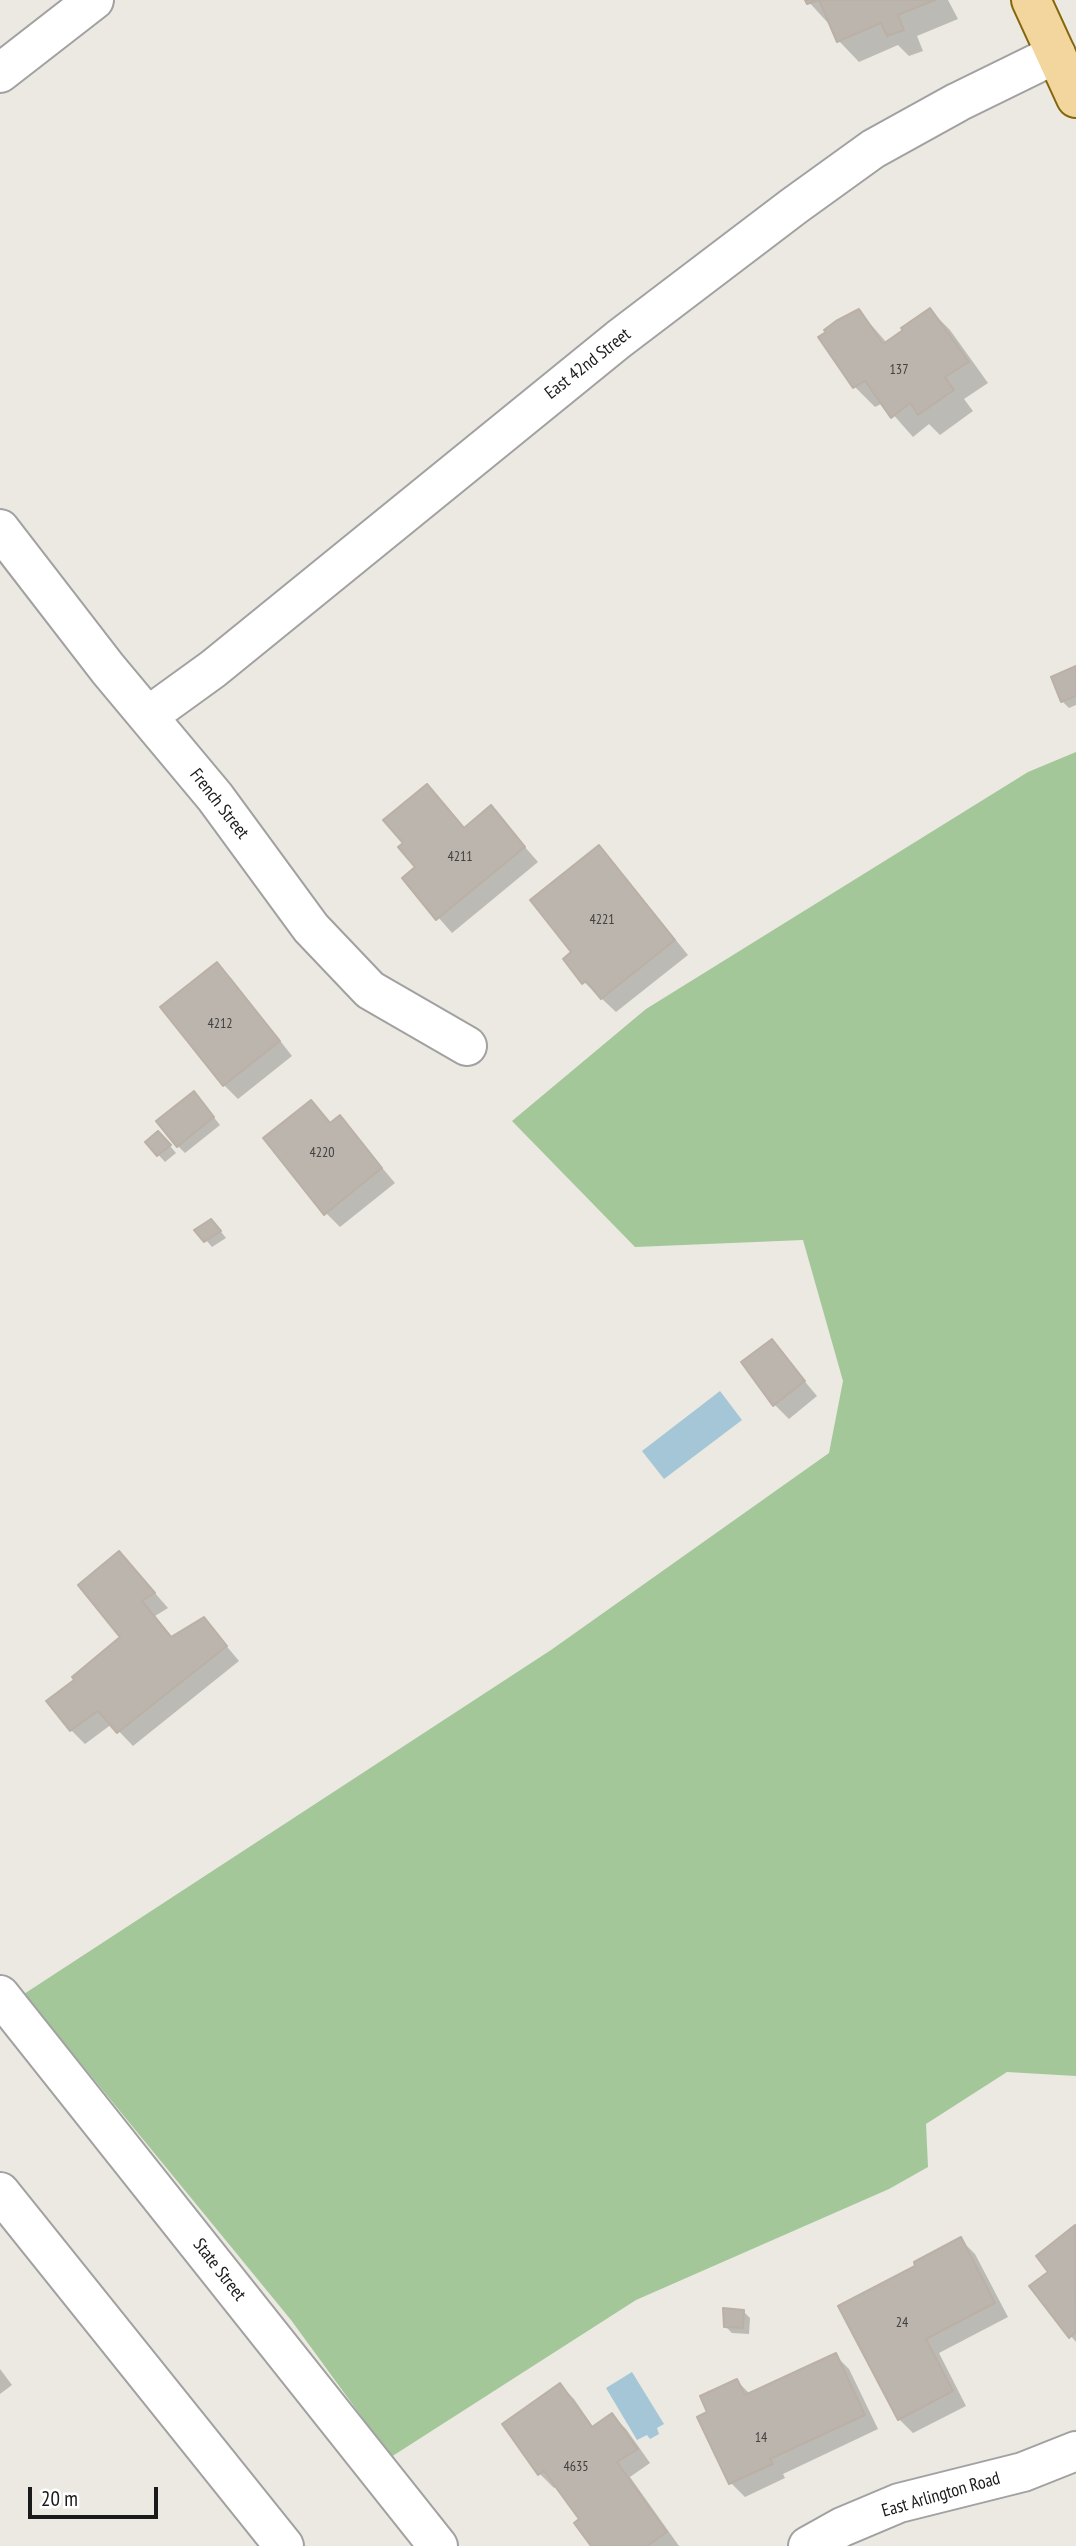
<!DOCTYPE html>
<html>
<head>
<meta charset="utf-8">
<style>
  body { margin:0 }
  #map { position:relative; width:1076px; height:2546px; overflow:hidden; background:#ebe9e1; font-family:"PT Sans Narrow",sans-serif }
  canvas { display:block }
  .scale { position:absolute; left:28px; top:2487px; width:130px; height:32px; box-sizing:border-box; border:4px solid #1a1a1a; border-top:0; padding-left:9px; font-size:21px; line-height:24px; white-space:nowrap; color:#1a1a1a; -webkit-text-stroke:5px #fff; paint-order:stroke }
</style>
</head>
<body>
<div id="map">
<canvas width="1076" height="2546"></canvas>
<div class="scale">20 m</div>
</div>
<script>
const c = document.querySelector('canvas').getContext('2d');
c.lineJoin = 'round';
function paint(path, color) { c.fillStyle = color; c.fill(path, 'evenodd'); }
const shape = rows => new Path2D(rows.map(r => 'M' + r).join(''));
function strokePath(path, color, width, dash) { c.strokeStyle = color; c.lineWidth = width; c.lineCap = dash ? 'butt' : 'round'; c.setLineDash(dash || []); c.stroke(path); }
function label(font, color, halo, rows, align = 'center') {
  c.font = font + ' "PT Sans Narrow",sans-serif'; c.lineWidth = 5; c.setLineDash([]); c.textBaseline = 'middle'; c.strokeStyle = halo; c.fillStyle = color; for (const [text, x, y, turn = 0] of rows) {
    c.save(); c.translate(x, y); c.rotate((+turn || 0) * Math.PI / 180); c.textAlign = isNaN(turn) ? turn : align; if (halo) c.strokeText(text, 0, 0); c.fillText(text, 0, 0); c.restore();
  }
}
paint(shape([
  [1076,752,1076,2076,1007,2072,926,2124,928,2167,889,2189,636,2300,391,2457,291,2320,24,1994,551,1650,829,1453,843,1381,803,1240,635,1247,512,1121,646,1009,1028,772]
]), '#a3c799');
paint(shape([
  [720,1391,742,1420,664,1479,642,1451],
  [632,2372,664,2424,657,2428,659,2434,650,2439,647,2435,637,2440,606,2388]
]), '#a4c6d6');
paint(shape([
  [807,0,948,0,958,19,917,36,923,51,909,56,898,45,859,62,839,41,829,24],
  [930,310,950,330,988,383,964,399,973,411,940,435,929,424,913,437,883,403,875,407,855,387,859,311,887,343],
  [1076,668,1076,705,1069,708,1062,701],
  [427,786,465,829,491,808,538,862,452,933,404,878,418,868,405,844],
  [598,848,613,862,688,955,616,1012,584,982,574,952],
  [217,964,231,978,292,1056,238,1099,224,1085],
  [200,1100,220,1125,185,1153,178,1146],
  [311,1102,331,1124,340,1118,395,1183,340,1227,326,1213],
  [165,1140,176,1153,165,1162,147,1142],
  [218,1228,226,1238,212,1247,206,1240],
  [771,1341,817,1396,789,1419,775,1405],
  [133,1568,168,1608,155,1616,173,1638,204,1619,239,1661,133,1746,112,1724,85,1744,71,1730,77,1680,122,1638],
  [1075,2228,1076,2229,1076,2342,1071,2336],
  [961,2240,975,2254,1008,2317,939,2353,966,2406,913,2433,899,2419,918,2267],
  [743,2311,750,2318,749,2334,732,2333,725,2326],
  [835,2355,849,2369,878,2429,783,2474,785,2478,745,2497,731,2483,700,2418,710,2413,737,2381,750,2394],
  [0,2369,12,2385,0,2394],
  [560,2385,574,2399,594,2428,612,2415,626,2429,650,2463,630,2477,679,2546,593,2546,581,2520,557,2486,554,2488,540,2474]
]), '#0003');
const building = shape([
  [805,0,935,0,898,15,904,30,887,36,881,23,837,42,819,0,807,4,805,0],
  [930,308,969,362,945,377,954,390,918,415,910,403,891,418,865,381,853,388,818,337,826,332,824,330,836,321,859,309,883,344,903,330,901,328,930,308],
  [1076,666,1076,696,1061,702,1051,677,1076,666],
  [427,784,464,828,491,805,525,847,436,920,402,878,415,867,398,847,403,843,383,820,427,784],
  [599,845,675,940,601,999,586,981,582,984,563,959,571,952,530,900,599,845],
  [217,962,280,1041,223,1086,160,1007,217,962],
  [194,1091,214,1117,177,1147,156,1121,194,1091],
  [311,1100,330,1123,340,1115,382,1168,324,1215,263,1138,311,1100],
  [158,1131,171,1145,157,1156,145,1142,158,1131],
  [211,1219,221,1231,204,1242,194,1230,211,1219],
  [772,1339,805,1381,773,1406,741,1362,772,1339],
  [119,1551,155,1593,142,1601,171,1637,204,1617,227,1646,117,1733,98,1711,70,1731,46,1701,74,1680,72,1677,120,1637,78,1585,119,1551],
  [1075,2225,1076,2332,1069,2338,1029,2286,1048,2272,1036,2256,1075,2225],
  [961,2237,995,2303,926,2339,953,2391,898,2420,838,2306,915,2266,914,2262,961,2237],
  [723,2308,744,2310,743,2328,724,2327,723,2308],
  [836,2353,865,2415,770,2459,773,2464,729,2484,697,2417,707,2412,700,2396,737,2379,745,2395,836,2353],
  [560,2383,592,2427,612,2413,638,2449,617,2462,667,2532,647,2546,591,2546,574,2523,579,2519,544,2471,538,2475,502,2424,560,2383]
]);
paint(building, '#bbb5ae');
strokePath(building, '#bbb0a5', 2);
const minor = shape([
  [0,73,94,0],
  [0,529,108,669,215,797,311,928,370,990,467,1046],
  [148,716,213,669,619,339,794,206,873,149,958,102,1056,54],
  [0,1995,438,2546],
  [0,2192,284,2546],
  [808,2546,842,2527,899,2503,1023,2472,1076,2451]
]);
const major = shape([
  [1031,0,1076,98]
]);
strokePath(minor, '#a1a1a1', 42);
strokePath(major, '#84660d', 42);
strokePath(minor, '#fff', 38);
strokePath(major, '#f3d59e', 38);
label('14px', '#42413f', null, [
  ["137",899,370],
  ["4211",460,857],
  ["4221",602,920],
  ["4212",220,1024],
  ["4220",322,1153],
  ["24",902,2323],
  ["14",761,2438],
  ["4635",576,2467]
]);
label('18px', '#1a1a1a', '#fff', [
  ["East 42nd Street",588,364,-38],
  ["French Street",219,804,52],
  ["State Street",219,2270,52],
  ["East Arlington Road",941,2495,-16]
]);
</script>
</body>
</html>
